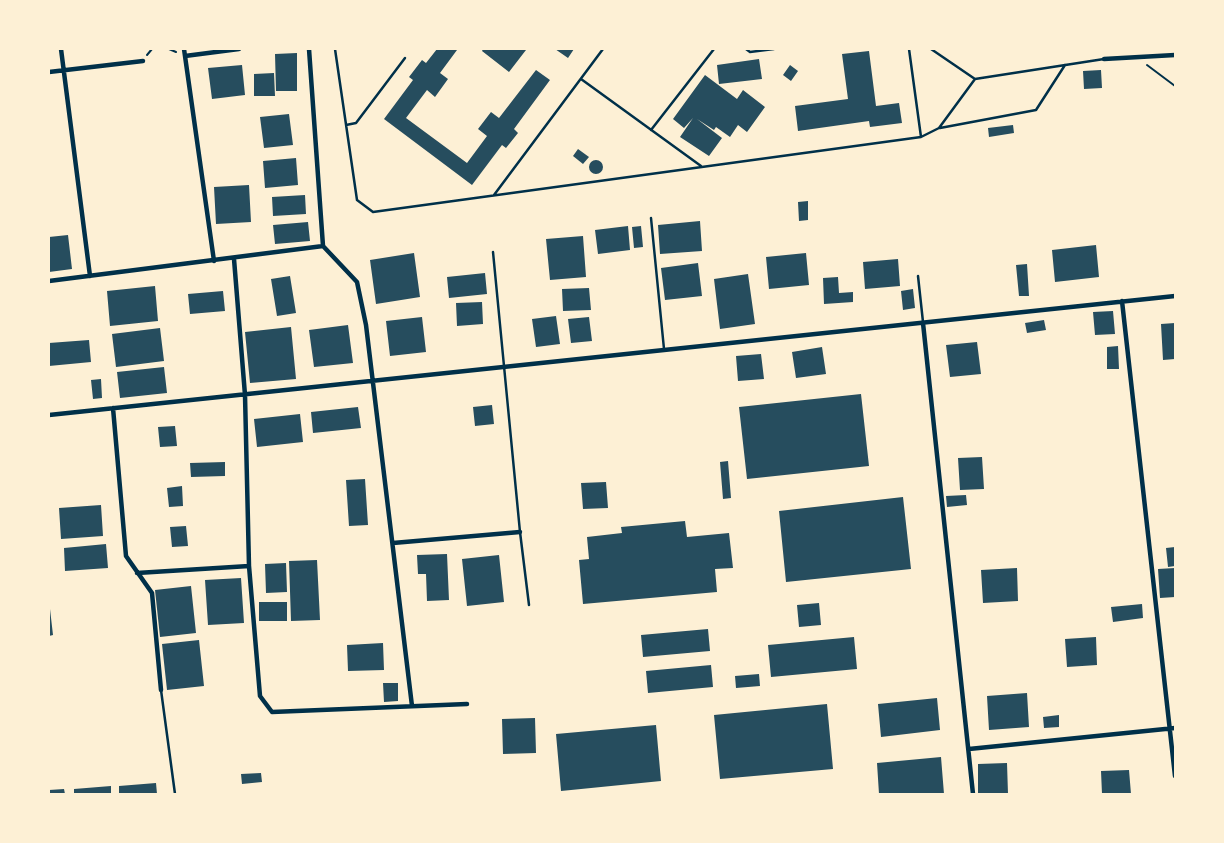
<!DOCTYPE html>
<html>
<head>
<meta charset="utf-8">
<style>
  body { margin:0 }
  #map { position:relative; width:1224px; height:843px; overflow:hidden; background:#fdf0d5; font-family:"Source Serif 4",serif }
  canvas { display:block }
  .frame { position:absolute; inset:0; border:50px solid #fdf0d5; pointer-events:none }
</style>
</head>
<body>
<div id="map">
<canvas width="1224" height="843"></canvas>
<div class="frame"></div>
</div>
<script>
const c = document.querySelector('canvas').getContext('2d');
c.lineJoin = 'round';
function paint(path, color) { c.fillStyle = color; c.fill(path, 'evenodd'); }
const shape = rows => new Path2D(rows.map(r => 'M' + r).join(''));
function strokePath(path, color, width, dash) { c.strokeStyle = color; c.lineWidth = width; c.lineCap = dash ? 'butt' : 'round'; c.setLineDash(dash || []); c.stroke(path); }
paint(shape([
  [437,49,455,49,457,50,440,73,448,79,435,97,427,90,406,118,467,163,487,136,478,129,491,112,499,118,536,70,550,80,514,129,518,133,506,148,502,145,472,185,384,119,413,80,409,77,422,60,426,63],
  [483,49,525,49,526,50,509,72,482,51],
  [555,49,574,49,568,58],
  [869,51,876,106,899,103,902,123,870,127,869,121,798,131,795,106,848,99,842,54],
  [297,53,297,91,276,91,275,54],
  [759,59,762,79,719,84,717,65],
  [242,65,245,95,212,99,208,68],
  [790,65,798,71,791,81,783,75],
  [1101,70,1102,88,1084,89,1083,71],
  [274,73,275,96,254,96,254,74],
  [705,75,737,99,743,90,765,107,747,132,738,125,730,137,716,127,714,130,697,119,722,138,709,156,680,137,693,118,684,128,673,119],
  [289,114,293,145,264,148,260,117],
  [1013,125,1014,133,989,137,988,128],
  [578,149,589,157,583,164,573,156],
  [296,158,298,185,265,188,263,161],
  '589 167a7 7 0 1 1 14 0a7 7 0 1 1-14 0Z',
  [249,185,251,222,216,224,214,187],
  [305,195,306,214,273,216,272,197],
  [808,201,808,220,799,221,798,202],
  [700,221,702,251,660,254,658,225],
  [308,222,310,241,275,244,273,225],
  [628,226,630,250,598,254,595,230],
  [641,226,643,247,634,248,632,227],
  [68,235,72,269,49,272,49,237],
  [583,236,586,277,550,280,546,239],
  [1096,245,1099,277,1055,282,1052,250],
  [414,253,420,297,376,304,370,260],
  [806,253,809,285,769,289,766,257],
  [898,259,900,286,865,289,863,262],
  [698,263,702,296,665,300,661,268],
  [1027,264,1029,296,1019,296,1016,265],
  [485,273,487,294,449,298,447,277],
  [748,274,755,324,720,329,714,279],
  [290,276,296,313,277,316,271,279],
  [838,277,839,293,853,292,853,302,824,304,823,278],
  [155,286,158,321,110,326,107,291],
  [589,288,591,310,563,311,562,289],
  [913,289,915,308,903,310,901,291],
  [223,291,225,311,190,314,188,294],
  [482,302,483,324,457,326,456,303],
  [1113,311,1115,334,1095,335,1093,312],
  [556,316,560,344,536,347,532,319],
  [422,317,426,352,390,356,386,321],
  [589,317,592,341,571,343,568,319],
  [1044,320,1046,330,1027,333,1025,323],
  [1175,323,1175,359,1163,360,1161,324],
  [348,325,353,363,314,367,309,330],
  [291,327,296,379,250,383,245,332],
  [160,328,164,361,116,367,112,334],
  [89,340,91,362,49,366,49,343],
  [977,342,981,374,950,377,946,345],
  [1118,346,1119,369,1107,369,1107,347],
  [822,347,826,374,796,378,792,352],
  [761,354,764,379,738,381,736,356],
  [164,367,167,393,120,398,117,372],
  [101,379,102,398,93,399,91,380],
  [861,394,869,466,747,479,739,407],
  [492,405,494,424,475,426,473,407],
  [358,407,361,428,313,433,311,412],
  [300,414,303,442,257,447,254,419],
  [175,426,177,446,160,447,158,427],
  [982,457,984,489,960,490,958,458],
  [728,461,731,498,723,499,720,462],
  [225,462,225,476,191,477,190,463],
  [365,479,368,525,349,526,346,480],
  [606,482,608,508,583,509,581,483],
  [182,486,183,506,169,507,167,488],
  [966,495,967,505,947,507,946,496],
  [903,497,911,569,786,582,779,511],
  [101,505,103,536,61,539,59,508],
  [685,521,687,537,729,533,733,568,715,569,717,592,583,604,579,560,589,559,587,537,622,533,621,527],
  [186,526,188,546,172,547,170,527],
  [106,544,108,568,65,571,64,548],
  [1175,547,1175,566,1168,567,1166,548],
  [447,554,449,600,427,601,426,574,418,574,417,555],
  [499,555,504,602,467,606,462,559],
  [317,560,320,620,291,621,289,561],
  [286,563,287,592,266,593,265,564],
  [1017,568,1018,601,983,603,981,570],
  [1175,568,1175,597,1160,598,1158,569],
  [241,578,244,623,208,625,205,580],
  [191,586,196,633,160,637,155,590],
  [259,602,287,602,287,621,259,621],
  [819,603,821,625,799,627,797,605],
  [1142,604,1143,618,1113,622,1111,607],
  [49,609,50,609,53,635,49,636],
  [708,629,710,651,643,657,641,635],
  [854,637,857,669,771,677,768,645],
  [1096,637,1097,665,1067,667,1065,639],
  [199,640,204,686,167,690,162,644],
  [383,643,384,670,348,671,347,645],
  [711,665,713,687,648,693,646,671],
  [759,674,760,686,736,688,735,676],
  [383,683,398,683,398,701,384,702],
  [1027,693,1029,727,989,730,987,696],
  [937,698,940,730,881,737,878,704],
  [827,704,833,769,720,779,714,715],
  [1059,715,1059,727,1044,728,1043,717],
  [535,718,536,753,503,754,502,719],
  [656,725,661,781,561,791,556,734],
  [941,757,944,794,879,794,877,763],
  [1007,763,1008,794,978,794,978,764],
  [1129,770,1131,794,1102,794,1101,771],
  [261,773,262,782,242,784,241,774],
  [156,783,157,794,119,794,119,786],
  [111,786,111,794,74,794,74,789],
  [64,789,65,794,49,794,49,790]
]), '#264d5e');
strokePath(shape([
  [169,49,176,52],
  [147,55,152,49],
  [1147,65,1175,86]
]), '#003049', 2);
strokePath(shape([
  [335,49,357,200,373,212,921,137,939,128,975,79],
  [746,49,750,52,774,49],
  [909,49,921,137],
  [931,49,975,79,1104,59],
  [581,79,701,166],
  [346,125,356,123,405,58],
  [940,128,1036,110,1065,65],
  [651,130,714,49],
  [494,195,603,49],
  [651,218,664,349],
  [493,252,520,532,529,605],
  [918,276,923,322],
  [161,690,175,794]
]), '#003049', 2.5);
strokePath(shape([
  [61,49,90,276],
  [184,49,214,261],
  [309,49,323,246,357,282,366,325,412,706],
  [185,56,239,49],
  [1104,59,1175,55],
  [49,72,143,61],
  [234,259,245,395,249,566,260,696,272,712,467,704],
  [49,281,323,246],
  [1122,301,1175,776],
  [923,323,973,794],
  [113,408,126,556,152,593,161,690],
  [49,415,1175,296],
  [393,543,520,532],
  [137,573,249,566],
  [969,749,1175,728]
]), '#003049', 4.5);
</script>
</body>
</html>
